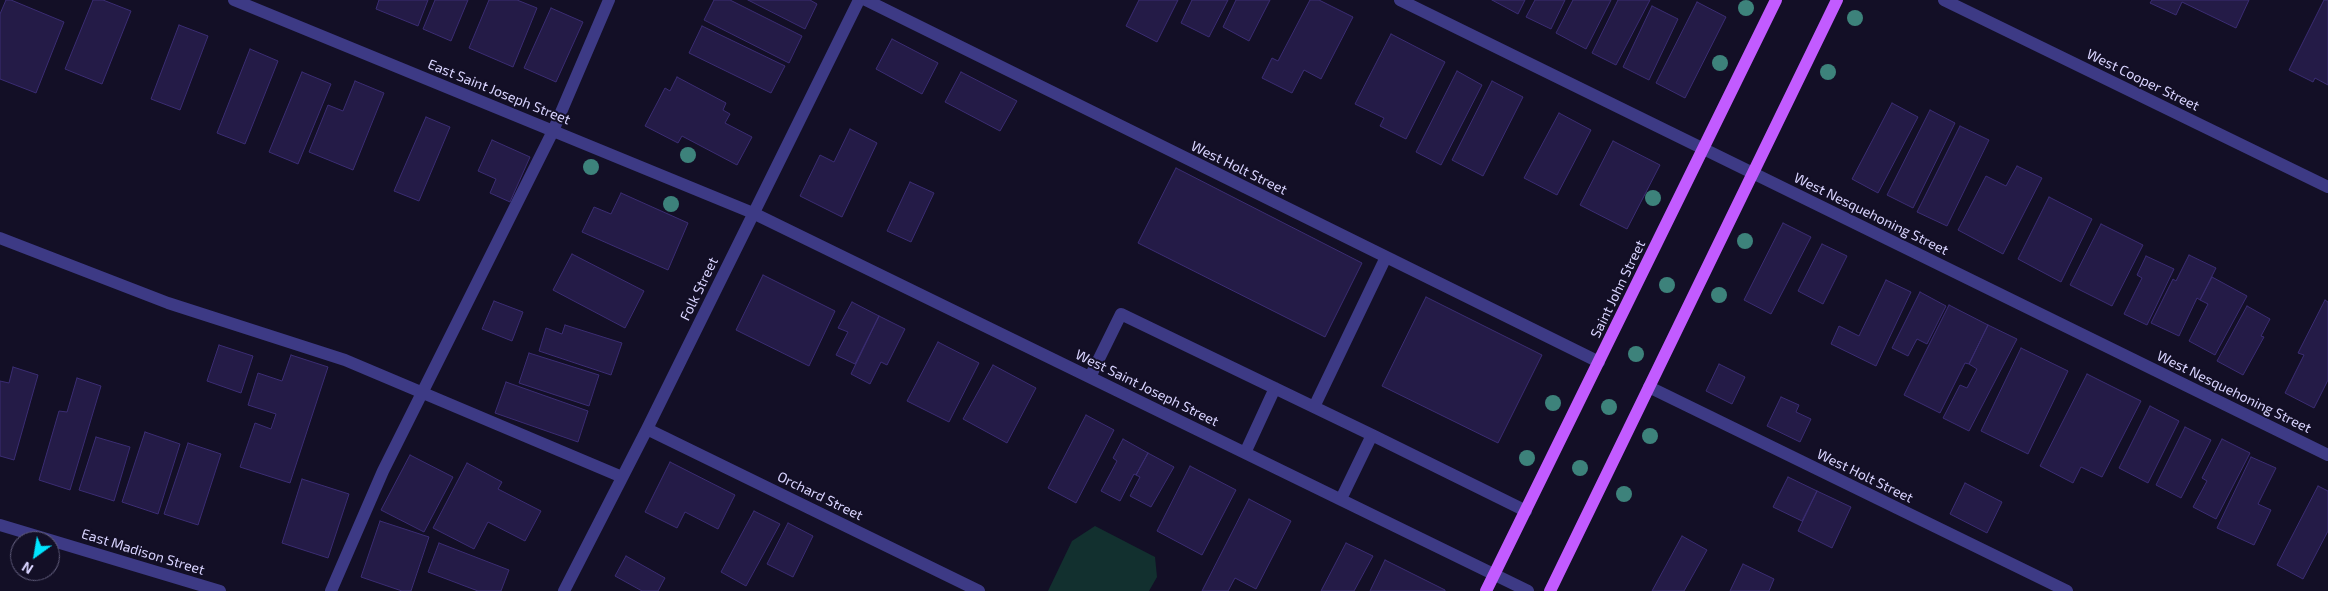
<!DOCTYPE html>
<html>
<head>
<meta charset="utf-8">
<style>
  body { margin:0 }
  #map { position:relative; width:2328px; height:591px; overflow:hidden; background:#130f26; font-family:"Exo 2",sans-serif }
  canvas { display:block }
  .north { position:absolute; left:10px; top:531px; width:50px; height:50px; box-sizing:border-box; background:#130f26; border:1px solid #625e7d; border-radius:50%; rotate:212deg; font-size:14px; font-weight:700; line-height:20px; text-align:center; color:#d9d4ff }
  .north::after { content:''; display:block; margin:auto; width:18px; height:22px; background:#00e5ff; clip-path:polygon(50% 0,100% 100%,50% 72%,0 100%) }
</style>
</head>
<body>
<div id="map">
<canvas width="2328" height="591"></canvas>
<div class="north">N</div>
</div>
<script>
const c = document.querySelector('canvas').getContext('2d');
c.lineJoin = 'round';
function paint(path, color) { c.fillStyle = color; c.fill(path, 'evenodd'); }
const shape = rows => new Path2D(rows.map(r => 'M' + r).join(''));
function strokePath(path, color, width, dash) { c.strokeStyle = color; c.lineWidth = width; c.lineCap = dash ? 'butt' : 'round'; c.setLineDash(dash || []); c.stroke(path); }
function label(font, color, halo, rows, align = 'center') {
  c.font = font + ' "Exo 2",sans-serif'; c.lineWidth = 4; c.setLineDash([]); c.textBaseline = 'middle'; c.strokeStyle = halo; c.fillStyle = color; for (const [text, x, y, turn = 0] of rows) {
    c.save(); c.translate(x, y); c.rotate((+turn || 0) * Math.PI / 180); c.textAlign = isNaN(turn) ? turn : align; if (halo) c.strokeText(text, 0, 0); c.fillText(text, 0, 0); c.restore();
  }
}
paint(shape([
  [1095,526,1155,557,1157,577,1149,591,1048,591,1072,541]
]), '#12302f');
const building = shape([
  [6,0,11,0,64,22,36,93,0,79,0,14,6,0],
  [93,0,103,0,131,11,102,84,65,69,93,0],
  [379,0,428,0,418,26,376,9,379,0],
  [435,0,468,0,451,41,423,29,435,0],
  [489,0,517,0,537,8,513,67,469,48,489,0],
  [714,0,730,0,802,36,789,63,704,20,714,0],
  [748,0,810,0,817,4,805,29,748,0],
  [1139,0,1178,0,1157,42,1126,26,1139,0],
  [1192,0,1228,0,1209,37,1181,23,1192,0],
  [1236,0,1270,0,1249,41,1223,27,1236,0],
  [1310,0,1319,0,1353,17,1321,79,1304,70,1292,93,1262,78,1272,58,1278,61,1310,0],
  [1492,0,1525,0,1518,14,1492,0],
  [1535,0,1565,0,1551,29,1526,17,1535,0],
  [1573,0,1611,0,1586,49,1556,33,1573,0],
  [1618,0,1650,0,1616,65,1592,53,1618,0],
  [2152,0,2249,0,2236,28,2182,2,2176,15,2150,3,2152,0],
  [2324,0,2328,0,2328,85,2315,78,2313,82,2289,70,2324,0],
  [1697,2,1726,17,1685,98,1656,83,1697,2],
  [1652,6,1678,19,1649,80,1623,67,1652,6],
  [551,8,583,22,556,82,524,68,551,8],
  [179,25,208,36,180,110,151,99,179,25],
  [702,26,785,66,771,93,689,53,702,26],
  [1391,34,1445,62,1406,139,1380,126,1384,118,1355,104,1391,34],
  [892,39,938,63,922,94,876,69,892,39],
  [250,49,278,61,245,144,217,133,250,49],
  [1457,71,1482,85,1441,165,1416,152,1457,71],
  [302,72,331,84,298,164,269,152,302,72],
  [961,72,1017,101,1000,131,945,102,961,72],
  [677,77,726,103,723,110,730,114,725,123,752,137,737,165,682,136,678,143,645,126,665,88,670,91,677,77],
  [355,81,384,93,353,170,309,152,328,105,343,111,355,81],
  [1492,81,1523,97,1483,176,1452,160,1492,81],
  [1892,103,1918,117,1878,193,1852,179,1892,103],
  [1930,110,1955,123,1913,208,1887,195,1930,110],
  [1559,113,1591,130,1557,195,1524,178,1559,113],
  [426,117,450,127,419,201,394,191,426,117],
  [1960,126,1989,140,1947,226,1917,212,1960,126],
  [850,129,877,143,842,217,800,196,820,155,834,162,850,129],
  [492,140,530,157,510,202,490,193,496,179,478,171,492,140],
  [1613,141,1660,165,1627,229,1580,205,1613,141],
  [2017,166,2042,178,2003,254,1958,230,1986,176,2006,186,2017,166],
  [1176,168,1362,263,1325,337,1138,243,1176,168],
  [910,182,934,193,911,242,887,231,910,182],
  [621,193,688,223,668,270,582,232,594,207,611,214,621,193],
  [2049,197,2092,219,2061,282,2018,259,2049,197],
  [1783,223,1811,237,1771,314,1744,300,1783,223],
  [2101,224,2143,245,2112,306,2070,285,2101,224],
  [1822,244,1847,256,1823,304,1798,291,1822,244],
  [572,254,644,291,625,328,553,290,572,254],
  [2189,255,2216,268,2200,300,2197,298,2179,336,2151,323,2173,279,2176,281,2189,255],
  [2146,256,2174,269,2147,325,2124,314,2142,278,2137,275,2146,256],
  [763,275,835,311,809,366,736,330,763,275],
  [2212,277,2247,296,2215,355,2189,341,2208,304,2200,300,2212,277],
  [1886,280,1911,292,1876,366,1831,344,1839,326,1859,336,1886,280],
  [1920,292,1946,306,1927,344,1917,339,1908,356,1892,348,1920,292],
  [1426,297,1542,355,1498,443,1382,386,1426,297],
  [2325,300,2328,302,2328,380,2314,408,2285,393,2304,355,2298,353,2325,300],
  [494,301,523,312,512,341,482,329,494,301],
  [852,302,879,316,855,364,836,355,848,332,838,328,852,302],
  [1949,305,1988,325,1969,364,1965,363,1940,413,1904,395,1949,305],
  [2247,306,2270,319,2261,336,2264,337,2243,375,2217,361,2247,306],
  [879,316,905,329,887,365,881,362,870,384,851,374,879,316],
  [565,325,622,343,611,375,539,351,546,328,562,334,565,325],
  [1988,325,2017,339,1969,431,1943,418,1960,385,1967,388,1977,369,1969,364,1988,325],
  [938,342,979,363,949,422,907,401,938,342],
  [219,345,253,356,241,393,207,381,219,345],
  [2021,348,2068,371,2028,454,1981,431,2021,348],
  [529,353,599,375,589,406,519,383,529,353],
  [291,355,328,367,290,483,240,467,255,423,271,429,276,414,248,405,258,373,282,381,291,355],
  [1719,364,1745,377,1732,404,1706,391,1719,364],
  [993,365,1036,388,1007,443,963,419,993,365],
  [13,367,38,375,14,460,0,456,0,381,9,383,13,367],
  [2087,374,2141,401,2102,477,2081,467,2073,483,2040,466,2087,374],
  [77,378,101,386,70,490,39,480,59,411,67,412,77,378],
  [506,382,588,411,578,442,495,413,506,382],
  [1781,397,1799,405,1796,412,1811,419,1800,442,1767,426,1781,397],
  [2150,406,2179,421,2148,483,2119,468,2150,406],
  [1086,415,1114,430,1076,503,1048,488,1086,415],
  [2185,427,2211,440,2181,498,2156,485,2185,427],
  [145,432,180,444,158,514,122,502,145,432],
  [96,437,130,447,114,501,79,490,96,437],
  [1123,439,1148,453,1136,475,1134,474,1120,501,1101,491,1117,461,1113,458,1123,439],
  [2222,439,2250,453,2216,519,2193,507,2207,481,2202,478,2222,439],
  [188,443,221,454,198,525,164,514,188,443],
  [1148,453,1174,467,1151,507,1130,496,1140,477,1136,475,1148,453],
  [410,455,453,477,424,532,381,510,410,455],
  [2251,457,2276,468,2258,504,2271,510,2254,545,2217,528,2251,457],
  [670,462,735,495,718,529,685,512,677,528,645,512,670,462],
  [467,463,502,482,498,489,541,511,525,541,488,522,474,549,433,528,467,463],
  [1190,466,1236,490,1202,555,1157,531,1190,466],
  [1788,477,1817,491,1802,521,1773,507,1788,477],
  [302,479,349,494,328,558,282,543,302,479],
  [1965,483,2002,502,1987,533,1950,514,1965,483],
  [2318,486,2328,491,2328,531,2303,579,2277,565,2318,486],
  [1817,491,1851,507,1832,548,1798,531,1817,491],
  [1249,499,1291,521,1256,589,1235,578,1228,591,1202,591,1249,499],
  [754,511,780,524,746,586,721,572,754,511],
  [380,521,429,537,411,591,402,591,361,577,380,521],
  [788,523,813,536,793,577,767,564,788,523],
  [1682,536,1707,550,1684,591,1652,591,1682,536],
  [439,543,509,570,501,591,478,591,428,572,439,543],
  [1346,543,1373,556,1354,591,1321,591,1346,543],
  [626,556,665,578,658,591,642,591,615,576,626,556],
  [1385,560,1445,590,1445,591,1370,591,1385,560],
  [1743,564,1774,579,1769,591,1730,591,1743,564]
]);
paint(building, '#241b47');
strokePath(building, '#3b2d73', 1);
strokePath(shape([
  [234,0,753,213,1528,591],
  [866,0,1599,362],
  [1400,0,2328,455],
  [1944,0,2328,187],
  [0,238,168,303,345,360,622,477],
  [1090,377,1121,314,1372,435],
  [1649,387,2067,591],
  [1314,407,1386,257],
  [647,429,979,591],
  [1245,453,1275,388],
  [1341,499,1372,435,1526,511],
  [0,525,220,591],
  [331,591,383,471,553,131,609,0],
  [564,591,647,429,859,0]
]), '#3d3a85', 12);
strokePath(shape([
  [1486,591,1776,0],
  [1550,591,1837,0]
]), '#c25bff', 12);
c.fillStyle = '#3d827b';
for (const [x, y] of [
  [1746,8],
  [1855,18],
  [1720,63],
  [1828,72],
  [688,155],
  [591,167],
  [1653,198],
  [671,204],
  [1745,241],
  [1667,285],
  [1719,295],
  [1636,354],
  [1553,403],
  [1609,407],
  [1650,436],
  [1527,458],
  [1580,468],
  [1624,494]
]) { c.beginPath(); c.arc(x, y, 8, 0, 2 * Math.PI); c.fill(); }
label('14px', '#d9d4ff', '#130f26', [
  ["West Cooper Street",2143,80,26],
  ["East Saint Joseph Street",499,92,22],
  ["West Holt Street",1239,168,26],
  ["West Nesquehoning Street",1871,214,26],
  ["Folk Street",699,289,-64],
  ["Saint John Street",1618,289,-64],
  ["West Saint Joseph Street",1147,388,26],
  ["West Nesquehoning Street",2234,392,26],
  ["West Holt Street",1865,476,26],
  ["Orchard Street",820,496,26],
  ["East Madison Street",143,552,17]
]);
</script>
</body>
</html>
